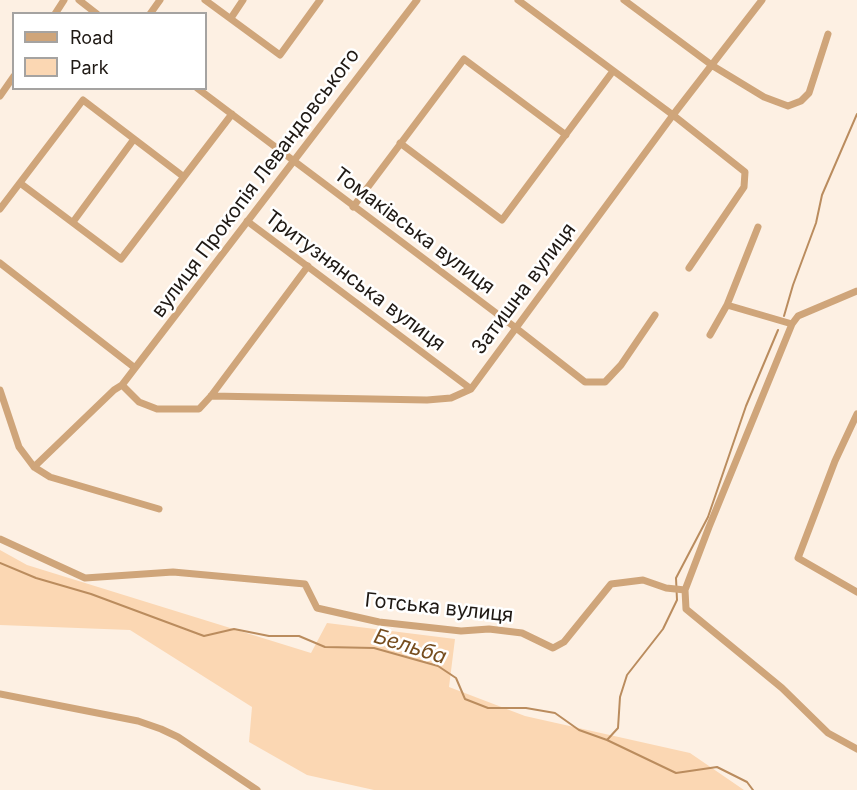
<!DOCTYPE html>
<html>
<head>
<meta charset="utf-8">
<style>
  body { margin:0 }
  #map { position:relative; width:857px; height:790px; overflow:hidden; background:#fdf0e3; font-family:Inter,sans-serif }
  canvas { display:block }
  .legend { position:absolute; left:12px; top:12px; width:195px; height:78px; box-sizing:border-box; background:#fff; border:2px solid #a5a3a1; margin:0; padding:8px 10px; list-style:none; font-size:18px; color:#1f1914 }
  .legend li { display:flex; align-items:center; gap:12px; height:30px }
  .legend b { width:30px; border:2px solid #a5a3a1 }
</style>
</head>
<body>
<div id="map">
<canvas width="857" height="790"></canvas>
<ul class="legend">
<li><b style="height:8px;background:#cfa57a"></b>Road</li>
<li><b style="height:16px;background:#fbd7b3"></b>Park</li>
</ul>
</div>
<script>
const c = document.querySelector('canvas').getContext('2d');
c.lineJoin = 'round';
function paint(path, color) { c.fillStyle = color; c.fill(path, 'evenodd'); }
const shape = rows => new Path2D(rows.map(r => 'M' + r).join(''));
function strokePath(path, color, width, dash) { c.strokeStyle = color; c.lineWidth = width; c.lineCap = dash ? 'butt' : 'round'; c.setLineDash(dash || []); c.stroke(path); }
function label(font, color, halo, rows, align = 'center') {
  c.font = font + ' Inter,sans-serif'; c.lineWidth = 5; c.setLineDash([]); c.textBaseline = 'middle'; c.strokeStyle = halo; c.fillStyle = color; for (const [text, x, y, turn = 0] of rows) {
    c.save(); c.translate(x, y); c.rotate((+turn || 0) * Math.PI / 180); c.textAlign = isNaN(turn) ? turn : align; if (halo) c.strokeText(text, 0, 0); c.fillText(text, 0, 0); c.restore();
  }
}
paint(shape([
  [0,550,27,565,311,653,327,623,455,639,449,687,525,716,690,753,744,790,374,790,307,775,249,742,252,707,130,630,0,625]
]), '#fbd7b3');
strokePath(shape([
  [784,316,793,285,816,223,822,195,857,114],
  [0,563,36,578,91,594,204,636,234,629,269,636,299,636,325,647,374,648,438,666,456,678,465,699,488,708,526,708,555,713,579,730,607,740,676,773,717,767,747,782,753,790],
  [607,740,618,728,620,697,627,675,663,629,677,600,676,578,708,517,746,406,778,330]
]), '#ba8c5e', 2);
strokePath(shape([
  [79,0,97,14],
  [205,0,280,55,320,0],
  [518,0,673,115,745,172,744,187,689,268],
  [624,0,713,66,764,97,788,106,801,101,809,93,828,34],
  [55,14,64,0],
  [150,14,160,0],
  [231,18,243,0],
  [197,88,516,328,585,382,605,382,621,365,655,315],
  [0,96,14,76],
  [400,143,502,220,613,71],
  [20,183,121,259,232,114],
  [353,207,464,59,566,135],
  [0,209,83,100,184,177],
  [247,221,471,389],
  [73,222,134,139],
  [0,263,135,368],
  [727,305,792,324,798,316,857,291],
  [792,324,709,527,685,590,686,609,782,688,828,733,857,749],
  [710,335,727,305,758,227],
  [122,385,139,402,157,409,199,409,211,396,308,266],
  [0,390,19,447,34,467,50,477,159,509],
  [211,396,427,400,451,398,471,389,673,115,762,0],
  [857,414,835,461,798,558,857,592],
  [34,467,114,390,122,385,417,0],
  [0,539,85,578,173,572,305,584,317,608,379,622,461,631,489,629,522,633,553,648,564,642,611,584,643,580,666,588,685,590],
  [0,694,138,721,161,729,178,737,257,790]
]), '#cfa57a', 7);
label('20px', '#1f1914', '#fff', [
  ["вулиця Прокопія Левандовського",256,183,-53],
  ["Томаківська вулиця",414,231,37],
  ["Тритузнянська вулиця",355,281,37],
  ["Затишна вулиця",524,289,-53],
  ["Готська вулиця",439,608,6]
]);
label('italic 21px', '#764d1e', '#fff', [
  ["Бельба",410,647,17]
]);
</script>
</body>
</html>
